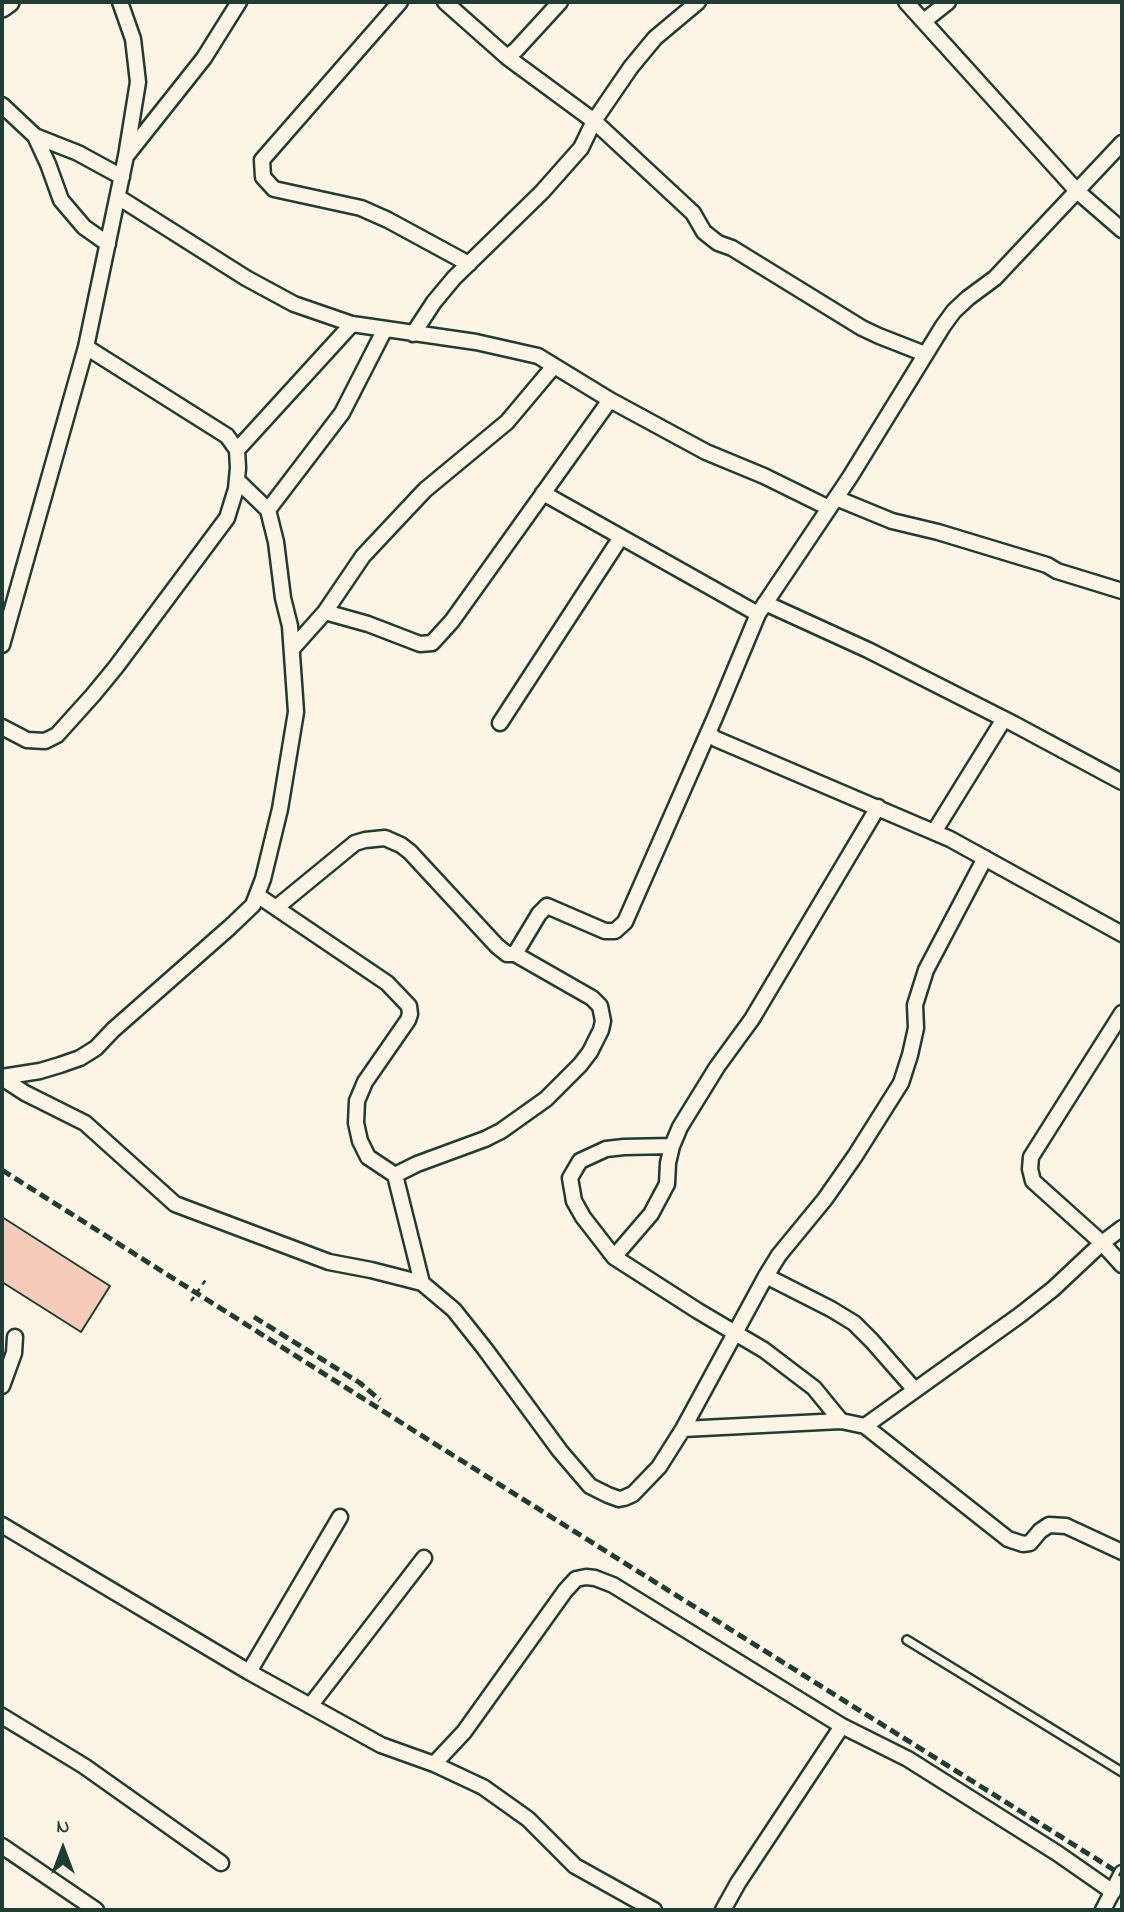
<!DOCTYPE html>
<html>
<head>
<meta charset="utf-8">
<style>
  body { margin:0 }
  #map { position:relative; width:1124px; height:1912px; overflow:hidden; background:#fcf5e5; font-family:"Indie Flower",sans-serif }
  canvas { display:block }
  .frame { position:absolute; inset:0; border:4px solid #1f3d34; pointer-events:none }
  .north { position:absolute; left:28px; top:1814px; width:70px; height:70px; -webkit-text-stroke:5px #fcf5e5; paint-order:stroke; rotate:0deg; font-size:19px; font-weight:700; line-height:28px; text-align:center; color:#1f3d34 }
  .north::after { content:''; display:block; margin:auto; width:24px; height:32px; background:#1f3d34; clip-path:polygon(50% 0,100% 100%,50% 72%,0 100%) }
</style>
</head>
<body>
<div id="map">
<canvas width="1124" height="1912"></canvas>
<div class="frame"></div>
<div class="north">N</div>
</div>
<script>
const c = document.querySelector('canvas').getContext('2d');
c.lineJoin = 'round';
function paint(path, color) { c.fillStyle = color; c.fill(path, 'evenodd'); }
const shape = rows => new Path2D(rows.map(r => 'M' + r).join(''));
function strokePath(path, color, width, dash) { c.strokeStyle = color; c.lineWidth = width; c.lineCap = dash ? 'butt' : 'round'; c.setLineDash(dash || []); c.stroke(path); }
const building = shape([
  [2,1217,110,1286,81,1332,2,1282,2,1217]
]);
paint(building, '#f7cbba');
strokePath(building, '#1f3d34', 2);
const lane = shape([
  [907,1640,1122,1772]
]);
const street = shape([
  [400,2,262,160,263,177,274,189,361,208,388,220,469,264],
  [445,2,507,57],
  [560,2,516,50,507,57,594,121,693,213,704,232,718,243,732,248,862,328,879,336,925,354],
  [906,2,1077,191,1122,230],
  [924,21,948,2],
  [2,105,35,136,48,164,61,200,84,227,108,244],
  [35,136,78,153,122,177],
  [127,155,204,58,239,2],
  [118,197,246,278,294,304,352,324,476,342,538,356,610,400,706,452,764,476,829,508],
  [413,334,434,302,454,278,542,192,581,148,594,121,631,67,655,38,698,2],
  [237,450,352,324],
  [543,493,758,614],
  [836,498,892,521,938,532,1047,565,1057,571,1122,591],
  [268,510,342,413,385,329],
  [765,603,868,650,1014,724,1122,782],
  [325,612,368,624,420,644,432,643,452,621,610,400],
  [2,645,86,347,126,156,138,82,133,39,120,2],
  [292,649,325,612,363,556,425,490,507,422,554,366],
  [500,723,621,537],
  [2,727,27,740,45,741,57,735,93,695,116,667,227,518,236,489,238,468,237,450,227,436,86,347],
  [708,733,716,739,950,839,1122,934],
  [934,832,1004,719],
  [257,895,387,983,409,1006,410,1014,408,1020,365,1082,357,1101,356,1123,360,1141,368,1157,395,1175,422,1283],
  [277,907,355,843,365,840,385,838,401,845,410,852,497,946,507,954,515,954,592,998,600,1006,603,1021,601,1030,590,1052,580,1065,546,1099,501,1131,485,1139,417,1164,395,1175],
  [515,954,539,914,547,906,605,931,615,931,625,922,716,715,758,614,850,477,943,326,954,311,968,298,995,278,1122,143],
  [1122,1013,1031,1157,1030,1169,1033,1181,1102,1243,1122,1265],
  [2,1077,40,1071,60,1065,80,1058,96,1048,113,1030,230,927,253,905,263,879,280,809,296,712,290,626,283,598,276,542,268,510,237,480],
  [2,1078,25,1093,85,1123,175,1204,329,1262,371,1270,422,1283,454,1310,485,1349,560,1451,590,1486,608,1495,619,1499,624,1498,633,1494,659,1467,683,1429,766,1276,779,1255,825,1199,855,1156,901,1083,910,1055,916,1028,915,1005,926,970,985,858],
  [672,1146,624,1147,606,1149,580,1161,570,1178,574,1201,583,1217,614,1257,698,1311,764,1350,814,1388,841,1421],
  [614,1257,651,1214,667,1184,668,1163,672,1146,680,1127,717,1067,752,1019,878,807],
  [766,1276,831,1309,854,1323,872,1341,915,1390],
  [2,1386,14,1353,15,1337],
  [865,1426,1008,1539,1023,1544,1030,1543,1040,1531,1049,1525,1066,1526,1122,1552],
  [683,1429,841,1421,865,1426,1020,1315,1053,1289,1102,1243,1122,1228],
  [2,1525,249,1672,381,1745,434,1764,483,1787,528,1819,575,1866,654,1910],
  [249,1672,340,1517],
  [310,1706,424,1558],
  [2,1716,84,1766,221,1863],
  [434,1764,464,1732,565,1591,576,1579,586,1577,595,1578,613,1585,842,1726,908,1759,1057,1853,1113,1892],
  [2,1846,96,1910],
  [723,1910,738,1883,842,1726],
  [1103,1910,1122,1873]
]);
const secondary = shape([
  [2,7,9,2]
]);
strokePath(lane, '#1f3d34', 12);
strokePath(street, '#1f3d34', 19);
strokePath(secondary, '#1f3d34', 24);
strokePath(shape([
  [191,1301,207,1278]
]), '#1f3d34', 2.5, [5, 5]);
strokePath(lane, '#fcf5e5', 7);
strokePath(street, '#fcf5e5', 14);
strokePath(secondary, '#fcf5e5', 19);
strokePath(shape([
  [2,1170,435,1444,1122,1875],
  [254,1317,360,1383,380,1400]
]), '#1f3d34', 5, [10, 5]);
</script>
</body>
</html>
